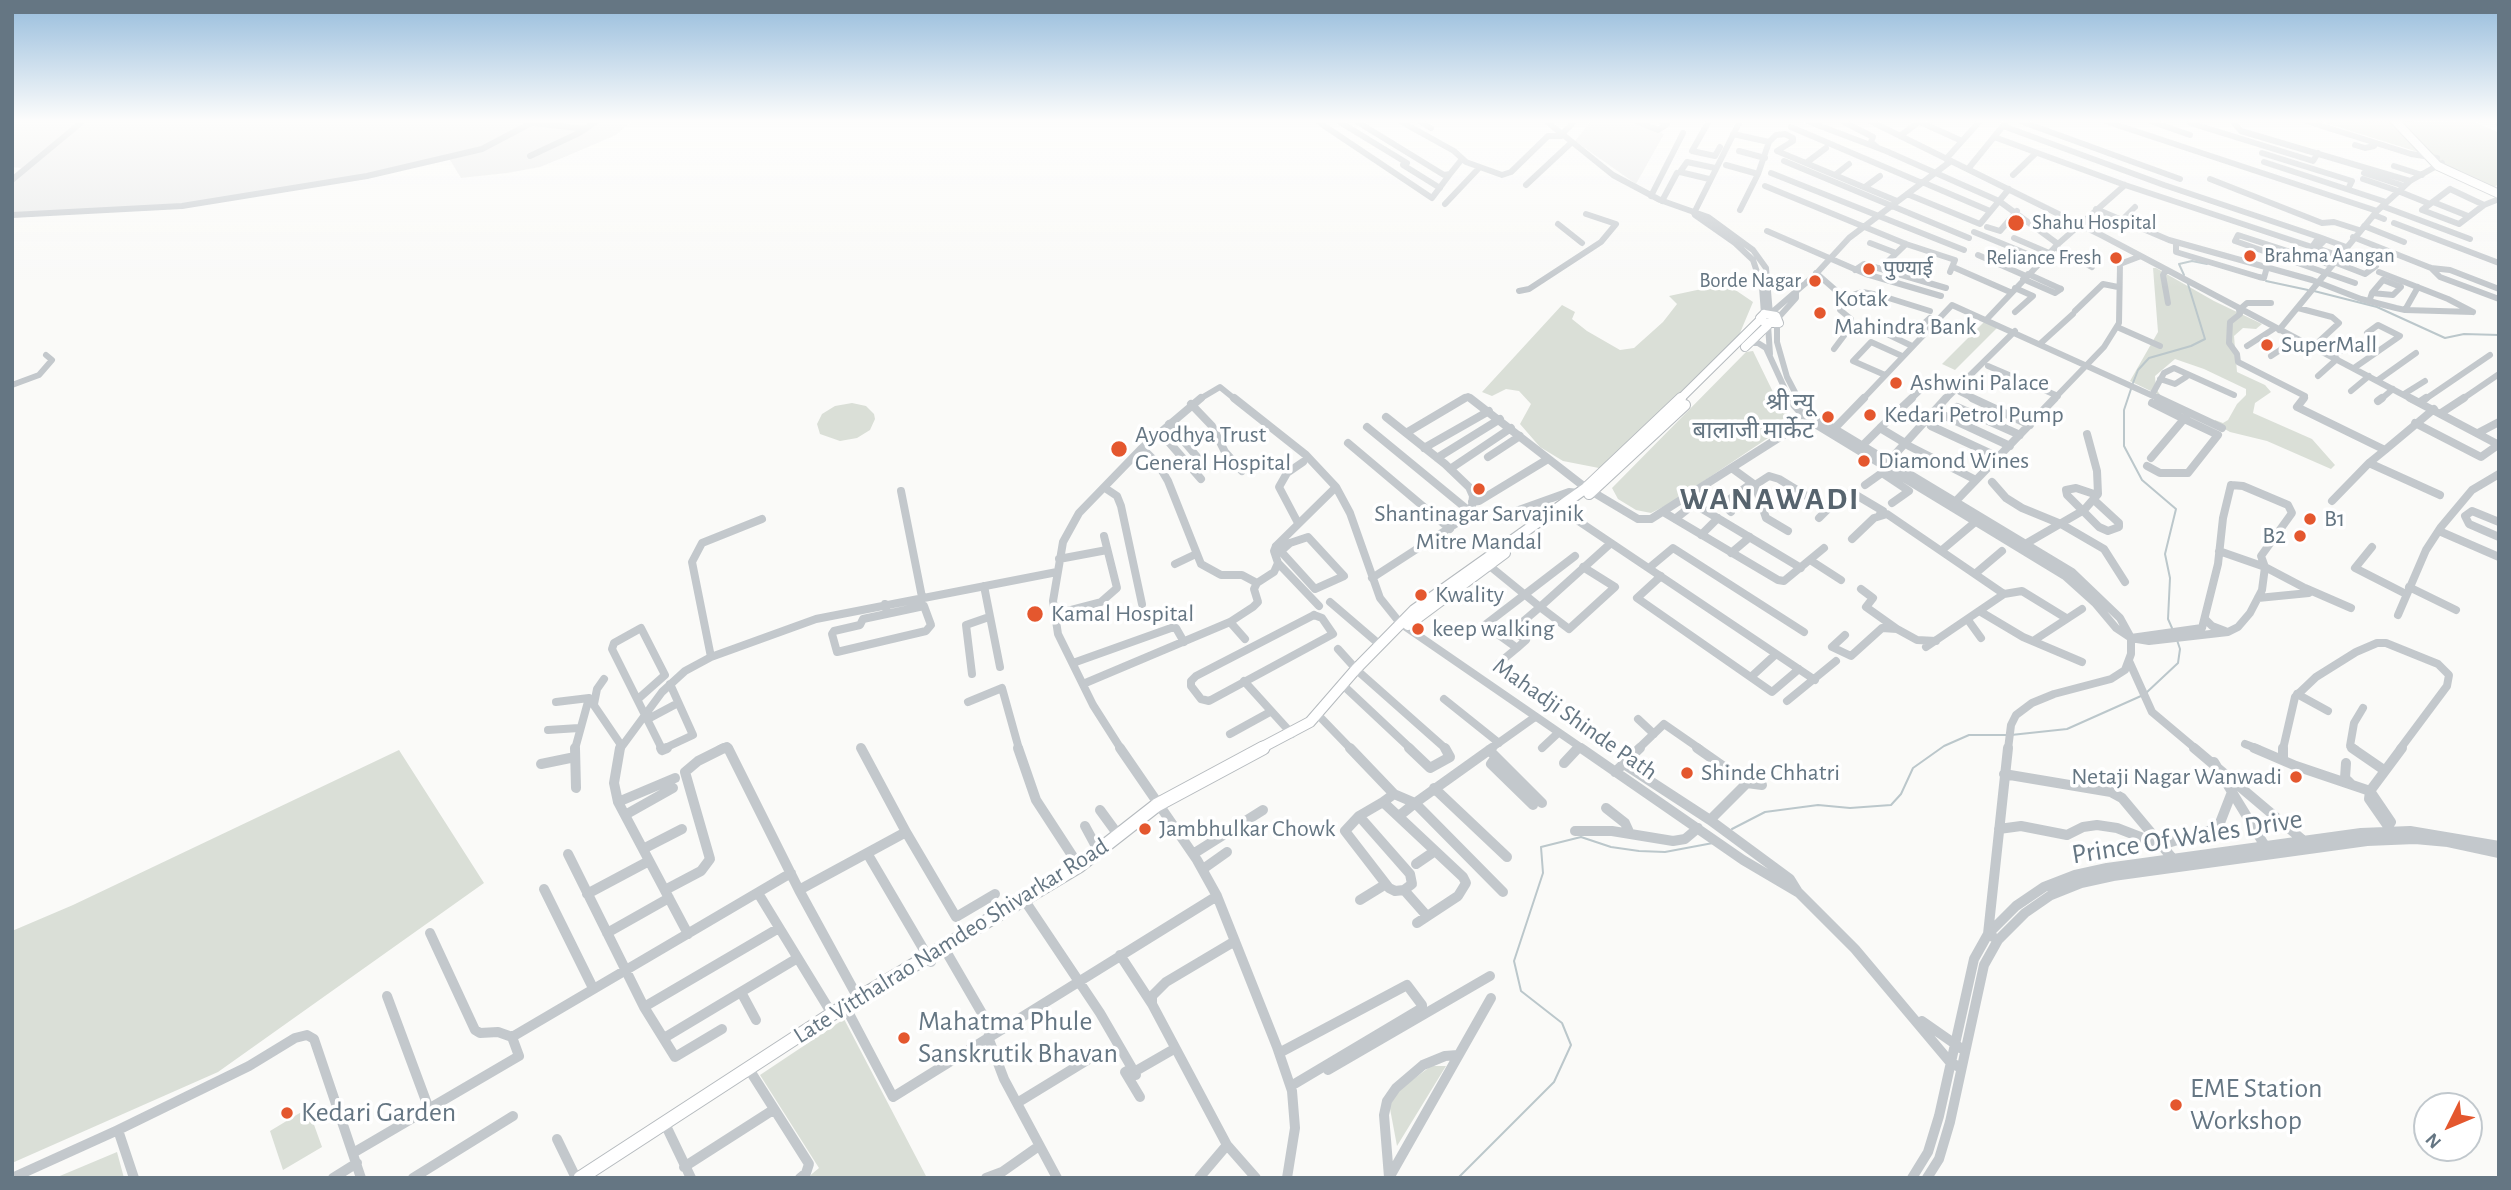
<!DOCTYPE html>
<html>
<head>
<meta charset="utf-8">
<style>
  body { margin:0 }
  #map { position:relative; width:2511px; height:1190px; overflow:hidden; background:#fafaf8; font-family:"Alegreya Sans",sans-serif }
  canvas { display:block }
  .frame { position:absolute; inset:0; border:14px solid #657683; pointer-events:none }
  .north { position:absolute; left:2413px; top:1092px; width:70px; height:70px; box-sizing:border-box; background:#fff; border:2px solid #c1c8cd; border-radius:50%; rotate:227deg; font-size:19px; font-weight:700; line-height:28px; text-align:center; color:#657683 }
  .north::after { content:''; display:block; margin:auto; width:24px; height:32px; background:#e4572e; clip-path:polygon(50% 0,100% 100%,50% 72%,0 100%) }
</style>
</head>
<body>
<div id="map">
<canvas width="2511" height="1190"></canvas>
<div class="frame"></div>
<div class="north">N</div>
</div>
<script>
const c = document.querySelector('canvas').getContext('2d');
c.lineJoin = 'round';
function paint(path, color) { c.fillStyle = color; c.fill(path, 'evenodd'); }
const shape = rows => new Path2D(rows.map(r => 'M' + r).join(''));
function strokePath(path, color, width, dash) { c.strokeStyle = color; c.lineWidth = width; c.lineCap = dash ? 'butt' : 'round'; c.setLineDash(dash || []); c.stroke(path); }
function label(font, color, halo, rows, align = 'center') {
  c.font = font + ' "Alegreya Sans","Noto Sans Devanagari",sans-serif'; c.lineWidth = 7; c.setLineDash([]); c.textBaseline = 'middle'; c.strokeStyle = halo; c.fillStyle = color; for (const [text, x, y, turn = 0] of rows) {
    c.save(); c.translate(x, y); c.rotate((+turn || 0) * Math.PI / 180); c.textAlign = isNaN(turn) ? turn : align; if (halo) c.strokeText(text, 0, 0); c.fillText(text, 0, 0); c.restore();
  }
}
paint(shape([
  [12,121,632,121,616,135,567,156,540,167,507,173,461,178,450,160,365,178,230,200,12,218,12,176,21,168,12,167],
  [1591,121,1634,121,1664,134,1636,184,1575,141]
]), '#e8e9e9');
paint(shape([
  [2319,121,2476,122,2499,133,2499,183,2495,187,2418,152],
  [2153,268,2156,268,2214,301,2262,324,2256,329,2243,328,2234,336,2237,372,2265,385,2271,392,2255,403,2253,413,2312,439,2335,465,2331,469,2267,441,2230,432,2214,423,2215,420,2223,423,2228,420,2237,404,2246,395,2246,389,2204,369,2175,359,2155,376,2156,389,2161,396,2130,381,2158,332],
  [1711,287,1731,287,1753,302,1737,340,1604,469,1563,461,1540,447,1520,424,1531,404,1519,391,1506,389,1492,396,1482,392,1562,305,1575,312,1572,319,1587,331,1620,350,1634,348,1663,322,1677,304,1669,296],
  [1987,319,2000,325,1955,370,1942,364],
  [1753,351,1773,392,1795,420,1671,503,1651,513,1636,510,1618,499,1612,488,1746,352],
  [852,403,866,406,874,414,875,419,870,430,857,438,840,441,820,434,817,424,822,414,835,406],
  [399,750,484,883,218,1072,12,1163,12,931,73,905],
  [844,1019,927,1178,807,1178,819,1168,760,1075],
  [1431,1066,1446,1066,1397,1146,1388,1098],
  [308,1108,322,1147,283,1170,270,1131],
  [117,1152,124,1178,55,1178]
]), '#dadfd7');
strokePath(shape([
  [2184,275,2179,264,2192,261,2207,264],
  [2266,281,2308,290],
  [2314,291,2377,307,2445,338,2464,334,2499,335],
  [2133,383,2138,370,2149,358,2191,346,2205,339,2188,284],
  [2131,389,2124,410,2124,446,2142,480,2176,509,2165,554,2170,578,2168,619,2172,628],
  [2146,693,2178,663,2180,649,2177,640],
  [2011,735,2067,729,2141,696],
  [1732,829,1765,812,1818,805,1850,808,1891,805,1901,794,1913,768,1944,746,1969,735,2006,735],
  [1458,1178,1554,1082,1571,1045,1562,1023,1521,991,1514,961,1543,873,1541,847,1581,837,1611,847,1639,851,1665,852,1713,843]
]), '#bbc7cb', 2);
const majorFar2 = shape([
  [2395,121,2438,166,2499,194],
  [1764,314,1776,316,1779,323,1765,323,1760,318,1764,314],
  [1745,347,1768,325],
  [1679,400,1760,320]
]);
const majorFar1 = shape([
  [1589,494,1685,405],
  [1408,625,1505,553],
  [1259,749,1310,722,1356,669,1414,610,1586,488,1681,398]
]);
const major = shape([
  [580,1178,832,1014,1079,866,1157,805,1263,748]
]);
strokePath(majorFar2, '#b5babe', 10);
strokePath(majorFar1, '#b5babe', 12);
strokePath(major, '#b5babe', 15);
strokePath(shape([
  [1317,121,1432,198,1450,174],
  [1338,121,1407,163,1403,165,1440,188],
  [1356,121,1444,175,1450,174,1462,159],
  [1400,121,1454,151,1466,162,1502,175,1511,172,1548,136,1561,136],
  [1419,121,1431,128],
  [1546,121,1613,175,1660,200,1708,217,1753,250,1766,268,1770,314],
  [1636,121,1658,130,1667,124,1660,121],
  [1709,121,1692,151,1715,156,1720,147],
  [1807,121,1886,151,1999,201,2058,244],
  [1842,121,1873,137,1871,142,1877,147],
  [1870,121,2103,236,2413,400],
  [2020,121,2180,179],
  [2105,121,2377,211],
  [2150,121,2190,135],
  [2232,121,2241,131,2410,181],
  [2306,121,2411,154,2437,158],
  [2497,121,2499,125],
  [1920,122,1962,141],
  [533,123,586,129],
  [2190,123,2313,161,2318,153],
  [2003,126,2164,185,2319,237],
  [1791,127,1922,183],
  [1562,134,1575,121],
  [1733,134,1769,142],
  [1900,136,1920,121],
  [1994,137,2125,185,2312,247,2319,237,2346,247],
  [2355,145,2365,148,2374,146],
  [1739,151,1765,158],
  [2262,153,2352,181,2348,189],
  [530,156,579,133,597,121],
  [1946,159,1980,121],
  [1784,161,1969,238],
  [2264,162,2386,202],
  [1806,163,1826,148],
  [1726,165,1758,174,1769,142,1776,135,1785,134,1793,138,1793,141,1777,151,1897,201],
  [2394,166,2422,175],
  [1968,169,2007,121],
  [1771,173,1964,250],
  [2364,173,2404,186],
  [1835,175,1849,164],
  [2013,175,2036,153],
  [1709,179,1680,172,1687,162,1715,168],
  [2210,179,2322,223,2334,222,2359,230],
  [2363,179,2398,191],
  [12,180,83,121],
  [1922,182,1990,211],
  [1526,185,1572,142],
  [1765,186,1906,244,1955,260,1950,272],
  [1865,187,1880,176],
  [2450,189,2484,205,2459,224,2422,210,2450,189],
  [2398,191,2430,204],
  [1907,194,1980,224,2009,189],
  [1651,196,1683,133],
  [1662,201,1677,173],
  [2433,202,2468,216],
  [1445,204,1479,168],
  [2484,205,2499,199],
  [2382,206,2470,239],
  [2096,209,2169,240,2312,280,2361,299,2396,308,2405,310,2418,287],
  [1740,210,1758,174],
  [1694,213,1740,121],
  [12,215,182,206,367,176,482,149,535,121],
  [1695,215,1735,243,1753,260,1762,287,1764,314],
  [2374,215,2384,219],
  [2394,223,2499,263],
  [1558,224,1582,243],
  [2127,224,2124,218,2135,207],
  [2364,226,2404,242],
  [1987,227,2000,231,2017,211],
  [1767,231,1866,274,1941,296],
  [1974,232,2042,260],
  [2353,237,2431,268,2450,270,2499,289],
  [2014,238,2049,253],
  [2324,241,2317,248,2334,254,2340,251],
  [2176,242,2176,252,2259,277,2264,278,2267,267],
  [1870,243,1896,253],
  [2055,247,2092,267],
  [1978,255,2026,276],
  [2334,262,2365,274,2376,266,2344,249],
  [2331,265,2238,235,2235,241,2355,283],
  [1953,267,2010,292],
  [1881,268,1906,244],
  [2431,268,2440,277,2499,299],
  [1855,270,1864,264,1946,288],
  [2166,270,2163,275,2168,303],
  [2379,272,2448,299,2473,312],
  [1816,273,1840,294,1849,296,1862,292,1879,295,1930,311],
  [2028,274,2061,289],
  [2023,279,2055,293,2061,289],
  [2383,280,2401,287,2393,295,2372,293,2383,280],
  [2015,288,2033,296,2015,312],
  [1519,291,1529,289,1601,242,1616,224,1586,214],
  [2369,302,2372,293],
  [2271,303,2247,303,2239,310,2240,314,2230,322,2229,343,2237,354,2238,362,2305,396,2302,400],
  [2298,308,2332,317,2339,323,2313,347],
  [2405,310,2473,312],
  [2075,311,2103,284,2118,287],
  [1770,314,1815,275,1849,238,1951,161],
  [1778,318,1796,298,1796,292],
  [1987,319,2058,244,2125,185],
  [1777,324,1777,342,1787,377,1799,400],
  [1768,325,1770,354],
  [2117,327,2160,346],
  [2279,330,2377,211,2410,181,2442,163],
  [1926,331,1920,327,1930,318],
  [1885,333,1912,346],
  [1749,343,1758,343,1766,348,1790,400],
  [2041,343,2073,314],
  [2247,346,2275,328],
  [1834,349,1849,329,1851,319,1840,310,1840,303,1849,296],
  [2271,356,2297,339],
  [2332,356,2353,344,2361,345,2371,338,2367,333,2378,325,2400,336,2354,368],
  [1988,366,2058,396],
  [1885,375,1853,361,1871,342,1902,356],
  [2318,376,2337,359],
  [2160,379,2175,384,2186,377],
  [2378,380,2416,353],
  [12,385,39,375,52,360,46,355],
  [2351,391,2369,376],
  [1960,392,1976,400],
  [2404,394,2425,381],
  [2152,395,2164,373,2174,368,2234,395],
  [1198,400,1220,387,1236,400],
  [1462,400,1468,396,1473,400],
  [1862,400,1952,305,2162,400],
  [1910,400,1928,383],
  [1945,400,2015,331],
  [2053,400,2104,347,2119,323,2120,264,2141,256],
  [2380,400,2393,389],
  [2424,400,2490,355],
  [2461,400,2499,374]
]), '#c3c8cc', 6);
strokePath(shape([
  [1234,398,1306,455,1336,487,1350,513,1380,598,1400,623,1583,749],
  [1470,398,1586,488,1638,519,1651,519,1810,418],
  [1788,398,1807,419,2065,576,2095,603,2116,628,2131,638],
  [1798,398,1813,416,2072,572,2120,618,2131,638,2131,654,2125,670,2111,679,2054,694,2032,703,2016,715,2011,725,2008,749],
  [1972,398,2030,425],
  [2158,398,2222,428],
  [2304,398,2297,407,2385,450,2434,409],
  [2410,398,2499,445],
  [2378,401,2382,398],
  [2420,402,2426,398],
  [1191,404,1212,426,1225,452,1242,471],
  [1957,407,2020,435],
  [2441,413,2464,398],
  [1943,415,2010,446],
  [2415,423,2481,457,2498,445],
  [1169,424,1199,459],
  [1931,426,1998,457],
  [1367,427,1468,510],
  [1832,431,1864,398],
  [1160,432,1201,479],
  [1406,433,1465,398],
  [2478,433,2499,422],
  [1348,443,1450,529],
  [1865,443,1880,428],
  [1905,443,1880,428,1912,398],
  [1909,446,1976,480],
  [1142,448,1158,464,1168,481,1201,564,1221,575,1242,575,1257,583],
  [1424,448,1489,411],
  [2385,450,2369,463,2440,495],
  [1488,457,1520,436],
  [1437,458,1500,419],
  [2151,458,2184,419,2152,403],
  [1889,461,1946,398],
  [2147,466,2160,473,2188,473,2218,435,2184,419,2189,413],
  [1450,469,1511,428],
  [1733,469,1755,485,1766,518,1788,531],
  [1882,473,1909,491,1892,503],
  [1992,482,2006,498,2022,508,2061,524,2104,549,2125,582],
  [1755,485,1769,476,1779,479,1828,509,1819,518],
  [1865,485,1886,470],
  [2231,485,2243,486,2288,505,2292,513,2261,556,2265,567,2262,590,2250,613,2238,627,2228,632,2149,641,2131,638,2202,628,2218,564,2223,518,2231,485],
  [1105,488,1117,496,1121,506,1142,604],
  [901,491,922,597],
  [1851,492,1883,511,1880,514],
  [2094,500,2119,523,2119,527,2108,531,2099,527,2067,495,2066,490,2076,488,2097,495],
  [2332,501,2369,463],
  [1472,502,1479,501,1548,459],
  [1954,503,2055,398],
  [1559,508,1815,680],
  [1516,511,1569,492,1579,493],
  [1731,512,1723,504,1752,483],
  [1665,513,1778,580,1784,581,1824,548],
  [1675,519,1694,504,1801,568],
  [2499,522,2472,511,2465,516,2469,524,2499,537],
  [1298,523,1279,487,1287,473,1303,462],
  [2439,531,2499,557],
  [1701,535,1718,518],
  [1852,539,1874,518,1887,514,2004,594,1926,647],
  [2027,543,2084,510,2098,494,2097,471,2087,434],
  [1276,546,1315,589,1344,576,1308,537,1290,543,1281,551],
  [2372,547,2355,568,2406,594],
  [1942,550,1980,518],
  [2219,551,2265,567,2303,587,2309,593,2258,598],
  [1731,553,1750,537],
  [1059,559,1107,550],
  [1810,560,1841,580],
  [1278,563,1319,606],
  [1486,563,1540,607,1611,543],
  [1175,564,1196,554],
  [1649,568,1673,548,1804,632],
  [1976,573,2002,551],
  [1661,576,1637,598,1772,692,1799,669],
  [1372,578,1457,523,1472,506,1473,496,1469,487,1445,464,1386,417],
  [984,586,1000,667],
  [2409,587,2456,610],
  [2305,588,2351,608],
  [1861,589,1873,598,1866,607,1897,629],
  [2004,594,2022,591,2066,618],
  [1330,602,1379,644],
  [885,604,887,613],
  [924,606,931,625,926,631,837,652,832,634,834,631,860,625,863,619,924,606],
  [1981,612,2023,637,2082,662],
  [1055,614,1101,602,1117,588,1104,536],
  [1314,615,1322,618,1333,634,1209,701,1201,699,1191,686,1191,681,1196,676,1314,615],
  [2398,615,2426,550,2441,527,2472,490,2499,474],
  [2205,619,2212,626,2225,631],
  [1968,620,1981,638],
  [1230,622,1245,639],
  [1845,635,1832,647,1851,656,1882,628,1897,629,1917,640,1936,641],
  [2033,641,2082,609],
  [1517,648,1526,640,1512,631,1540,607,1569,629,1615,587,1583,567],
  [1338,649,1356,669],
  [711,657,692,562,702,543,762,519],
  [2129,661,2152,712,2196,749],
  [1073,663,1171,628,1176,628,1184,642],
  [1499,663,1517,648,1485,625,1575,556],
  [1359,672,1446,749],
  [972,674,966,625,989,617],
  [1751,677,1776,654],
  [1244,681,1292,734],
  [1083,684,1230,622,1253,607,1258,602,1254,589,1257,583,1274,572,1278,563,1274,551,1276,546,1336,487],
  [1346,688,1411,749],
  [2297,694,2328,711],
  [638,699,665,675,641,628,614,643,612,649,662,749],
  [1444,699,1499,743],
  [1787,701,1836,661],
  [556,702,589,698],
  [968,702,1002,688,1019,749],
  [594,704,597,689,604,679],
  [1321,718,1351,749],
  [648,719,678,703],
  [1638,719,1654,734],
  [548,730,579,728],
  [1230,734,1270,712],
  [2245,744,2258,749],
  [1542,748,1558,733],
  [575,749,589,698,621,745],
  [620,749,662,692,685,671,711,657,816,619,1057,572],
  [663,749,693,735,670,684],
  [720,749,727,746,729,749],
  [1121,749,1093,705,1058,634,1053,601,1063,542,1079,513,1142,448,1201,398],
  [1490,749,1535,717],
  [1577,749,1579,747],
  [1638,749,1664,724,1700,749],
  [2283,749,2295,697,2316,677,2356,652,2377,643,2386,643,2438,664,2449,675,2447,686,2400,749],
  [2355,749,2350,746,2354,723,2363,708]
]), '#c3c8cc', 8);
strokePath(shape([
  [575,748,576,788],
  [620,748,614,783,618,802,688,934],
  [661,748,662,750,667,748],
  [728,748,799,890,906,832,861,748],
  [1018,748,1036,800,1079,866],
  [1120,748,1197,860,1217,896,1277,1047,1292,1091,1295,1128,1287,1178],
  [1350,748,1394,794,1415,803,1492,748],
  [1409,748,1430,768,1450,757,1445,748],
  [1581,748,1743,860,1799,893,1855,949,1950,1062,1961,1068],
  [1697,748,1747,783,1710,820],
  [2194,748,2304,841],
  [2254,748,2296,766,2370,791,2391,822,2388,826],
  [2283,748,2283,758],
  [2352,748,2384,770],
  [1489,750,1542,803],
  [1496,757,1491,764,1533,805],
  [1564,763,1578,748],
  [2346,763,2345,778,2351,784],
  [541,764,575,757],
  [1624,764,1710,820,1790,879,1798,892],
  [1615,772,1640,748],
  [2004,774,2111,792,2122,798,2173,859],
  [1747,783,1762,785],
  [1434,788,1507,857],
  [2232,792,2265,846],
  [1394,794,1383,802,1463,877,1466,883,1458,896,1417,923],
  [618,802,675,778],
  [1606,808,1625,823,1630,834],
  [1100,810,1119,836],
  [625,815,673,788],
  [1359,816,1410,874,1412,884,1404,890,1395,891,1389,888,1345,831,1359,816],
  [1359,816,1383,802],
  [1399,816,1415,803,1503,892],
  [1085,826,1099,852],
  [1999,829,2021,826,2067,835,2083,827,2097,825,2117,828,2161,845,2218,828,2232,792,2214,762],
  [1575,831,1612,831,1673,841,1685,839,1698,828],
  [906,832,956,917,995,894],
  [2394,835,2369,799,2370,791,2402,748],
  [643,849,682,829],
  [867,853,931,962],
  [568,854,644,1007,675,1057,722,1029],
  [1193,854,1263,810],
  [1416,864,1435,851],
  [1203,869,1227,852],
  [544,889,593,988],
  [665,890,701,871,710,859,685,772,698,761,724,748],
  [799,890,858,998],
  [1404,890,1427,916],
  [758,893,832,1014],
  [587,894,649,861],
  [1360,900,1386,884],
  [1027,904,1100,1013,1136,1075],
  [607,933,669,898],
  [1998,940,1988,934,2008,748],
  [1235,941,1166,982,1152,996,1152,1004,1227,1145,1256,1178],
  [947,953,994,1034],
  [1120,955,1152,1004],
  [741,992,756,1020],
  [387,996,429,1109],
  [845,1006,893,1097,1217,896],
  [644,1007,779,928],
  [1922,1021,1965,1051],
  [512,1037,791,873],
  [988,1037,1004,1079,1057,1178],
  [664,1038,796,959],
  [1279,1053,1407,985,1422,1005,1422,1008,1291,1086],
  [1132,1068,1125,1072,1140,1097],
  [1328,1070,1490,976],
  [1134,1072,1174,1049],
  [752,1074,809,1164,806,1173,800,1178],
  [1017,1103,1089,1059],
  [667,1128,691,1178],
  [557,1139,576,1178],
  [353,1153,519,1056,512,1037,498,1032,480,1033,475,1030,430,933],
  [684,1167,773,1110],
  [1389,1177,1384,1115,1387,1101,1396,1088,1423,1065,1445,1056,1458,1055],
  [12,1178,118,1130],
  [134,1178,118,1130,249,1066,295,1038,307,1035,314,1039,361,1178],
  [333,1178,357,1163],
  [413,1178,513,1116],
  [986,1178,1002,1172,1039,1146],
  [1199,1178,1227,1145],
  [1389,1178,1491,998],
  [1912,1178,1928,1152,1939,1116,1974,959,1988,934,2016,906,2044,887,2075,875,2107,868,2361,833,2410,831,2499,846],
  [1927,1178,1939,1159,1950,1122,1984,965,1998,940,2025,913,2051,895,2081,883,2113,876,2367,841,2415,839,2448,842,2499,853]
]), '#c3c8cc', 10);
strokePath(majorFar2, '#fff', 8);
strokePath(majorFar1, '#fff', 10);
strokePath(major, '#fff', 13);
const sky = c.createLinearGradient(0, 0, 0, 288);
sky.addColorStop(0, '#96bcdc');
sky.addColorStop(0.42, '#fdfdfc');
sky.addColorStop(1, '#fdfdfc00');
c.fillStyle = sky;
c.fillRect(0, 0, 2511, 288);
for (const [x, y, r, color] of [
  [2016,223,9,"#e4572e"],
  [2250,256,7,"#e4572e"],
  [2116,258,7,"#e4572e"],
  [1869,269,7,"#e4572e"],
  [1815,281,7,"#e4572e"],
  [1820,313,7,"#e4572e"],
  [2267,345,7,"#e4572e"],
  [1896,383,7,"#e4572e"],
  [1870,415,7,"#e4572e"],
  [1828,417,7,"#e4572e"],
  [1119,449,9,"#e4572e"],
  [1864,461,7,"#e4572e"],
  [1479,489,7,"#e4572e"],
  [2310,519,7,"#e4572e"],
  [2300,536,7,"#e4572e"],
  [1421,595,7,"#e4572e"],
  [1035,614,9,"#e4572e"],
  [1418,629,7,"#e4572e"],
  [1687,773,7,"#e4572e"],
  [2296,777,7,"#e4572e"],
  [1145,829,7,"#e4572e"],
  [904,1038,7,"#e4572e"],
  [2176,1105,7,"#e4572e"],
  [287,1113,7,"#e4572e"]
]) { const dot = new Path2D(); dot.arc(x, y, r, 0, 2 * Math.PI); c.fillStyle = color; c.fill(dot); strokePath(dot, '#fff', 2.5); }
label('21px', '#657683', '#fff', [
  ["Shahu Hospital",2032,223],
  ["Brahma Aangan",2264,256],
  ["Reliance Fresh",2102,258,"right"],
  ["पुण्याई",1883,269],
  ["Borde Nagar",1801,281,"right"]
], 'left');
label('24px', '#657683', '#fff', [
  ["Kotak",1834,299],
  ["Mahindra Bank",1834,327],
  ["SuperMall",2281,345],
  ["Ashwini Palace",1910,383],
  ["श्री न्यू",1814,403,"right"],
  ["बालाजी मार्केट",1814,431,"right"],
  ["Kedari Petrol Pump",1884,415],
  ["Ayodhya Trust",1135,435],
  ["General Hospital",1135,463],
  ["Diamond Wines",1878,461],
  ["Shantinagar Sarvajinik",1479,514,"center"],
  ["Mitre Mandal",1479,542,"center"],
  ["B1",2324,519],
  ["B2",2286,536,"right"],
  ["Kwality",1435,595],
  ["Kamal Hospital",1051,614],
  ["keep walking",1432,629],
  ["Shinde Chhatri",1701,773],
  ["Netaji Nagar Wanwadi",2282,777,"right"],
  ["Jambhulkar Chowk",1159,829]
], 'left');
label('24px', '#657683', '#fff', [
  ["Mahadji Shinde Path",1575,719,35],
  ["Late Vitthalrao Namdeo Shivarkar Road",951,941,-32]
]);
label('28px', '#657683', '#fff', [
  ["Prince Of Wales Drive",2187,837,-9]
]);
label('28px', '#657683', '#fff', [
  ["Mahatma Phule",918,1022],
  ["Sanskrutik Bhavan",918,1054],
  ["EME Station",2190,1089],
  ["Workshop",2190,1121],
  ["Kedari Garden",301,1113]
], 'left');
c.letterSpacing = '2px';
label('bold 32px', '#57646e', '#fff', [
  ["WANAWADI",1770,499]
]);
c.letterSpacing = '0px';
</script>
</body>
</html>
